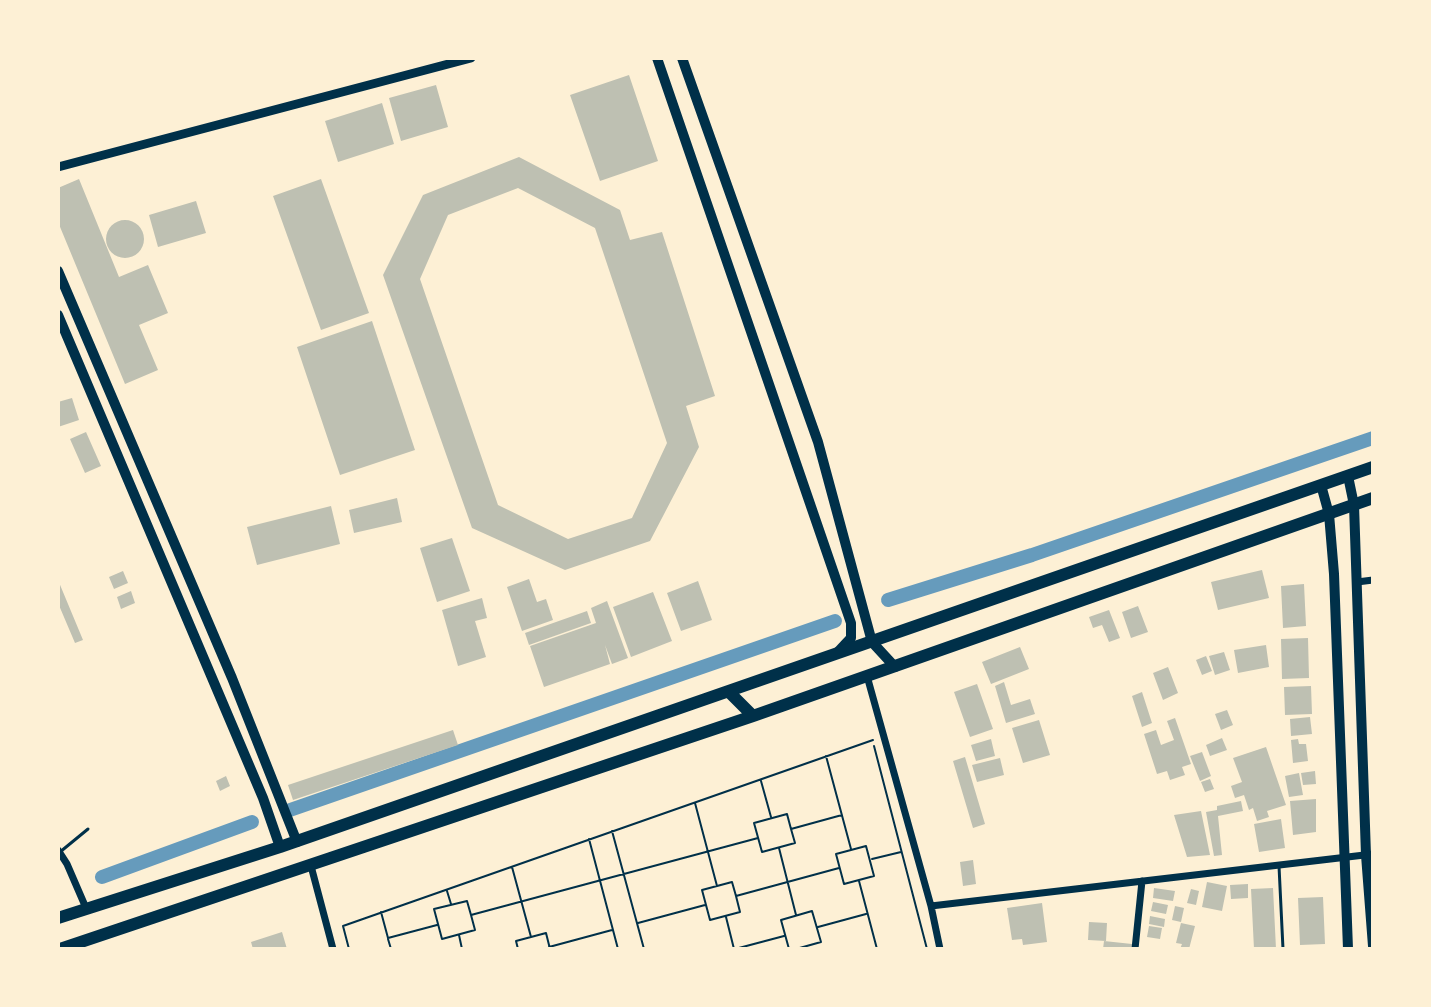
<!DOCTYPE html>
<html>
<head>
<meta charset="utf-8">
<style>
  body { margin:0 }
  #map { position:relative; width:1431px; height:1007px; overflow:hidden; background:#fdf0d5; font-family:Quicksand,sans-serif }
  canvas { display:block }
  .frame { position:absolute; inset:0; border:60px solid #fdf0d5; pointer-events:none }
</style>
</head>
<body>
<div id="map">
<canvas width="1431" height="1007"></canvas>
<div class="frame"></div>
</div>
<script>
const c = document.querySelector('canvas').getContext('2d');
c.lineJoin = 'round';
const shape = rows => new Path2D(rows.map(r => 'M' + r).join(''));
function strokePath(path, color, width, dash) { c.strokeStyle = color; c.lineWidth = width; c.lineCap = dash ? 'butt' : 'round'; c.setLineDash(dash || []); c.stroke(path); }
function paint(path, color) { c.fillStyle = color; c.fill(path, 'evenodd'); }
strokePath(shape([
  [888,600,1032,555,1373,438],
  [290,810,835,621],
  [102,877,252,822]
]), '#669bbc', 14);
paint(shape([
  [629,75,658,161,600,181,570,95],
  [436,85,448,127,401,141,389,98],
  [382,103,394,144,338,162,325,121],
  [519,157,620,210,630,240,662,232,715,396,686,406,699,447,650,541,565,570,472,528,383,275,423,195],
  [518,188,595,228,667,443,632,518,568,539,498,505,420,279,448,215],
  [79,179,119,277,148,265,168,313,139,325,158,370,125,384,58,222,58,188],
  [321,179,369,313,321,330,273,196],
  [196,201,206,233,158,247,149,215],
  '106 239a19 19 0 1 1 38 0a19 19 0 1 1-38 0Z',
  [372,321,415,450,340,475,297,347],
  [72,398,79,420,58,427,58,402],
  [86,432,101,466,85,473,70,439],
  [397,498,402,522,354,533,349,510],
  [331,506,340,544,257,565,247,527],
  [452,538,470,591,437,602,420,548],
  [1262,570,1269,598,1218,610,1211,582],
  [123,571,128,583,114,589,109,577],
  [529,579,537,602,546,599,553,620,522,631,507,587],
  [58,580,83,640,75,643,58,603],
  [698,581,712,620,681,631,667,593],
  [1304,584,1306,626,1283,628,1281,586],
  [131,591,135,603,121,609,117,597],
  [653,592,672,641,631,657,613,607],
  [482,598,487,618,475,621,486,657,458,666,442,610],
  [607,601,628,658,612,664,605,645,610,664,544,687,530,646,596,623,591,608],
  [1138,606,1148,632,1131,638,1122,612],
  [1109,610,1120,638,1109,642,1102,625,1093,628,1089,617],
  [587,611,591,623,529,645,525,633],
  [1308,638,1309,678,1282,679,1281,639],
  [1266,645,1269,667,1238,673,1234,650],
  [1020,647,1029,669,991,684,982,662],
  [1224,652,1230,670,1215,675,1209,656],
  [1206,656,1212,671,1202,675,1196,660],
  [1168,667,1178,693,1163,700,1153,673],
  [1004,682,1011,705,1030,699,1035,714,1006,723,995,686],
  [977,684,993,729,970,737,954,692],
  [1311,686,1312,714,1285,715,1284,687],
  [1142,692,1152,723,1142,727,1132,696],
  [1227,710,1233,725,1221,730,1215,714],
  [1310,717,1312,734,1291,736,1290,719],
  [1175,718,1191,764,1182,767,1185,775,1170,780,1167,771,1157,774,1144,734,1156,730,1161,745,1174,740,1167,721],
  [1039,720,1050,755,1023,763,1012,728],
  [453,730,458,745,293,800,288,785],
  [1222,738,1227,750,1210,756,1206,745],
  [991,739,995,756,976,761,971,745],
  [1298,739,1299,744,1306,744,1308,761,1293,763,1291,740],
  [1266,747,1286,805,1267,811,1269,817,1257,821,1253,808,1249,810,1244,795,1235,798,1231,786,1242,782,1233,758],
  [1202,752,1211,776,1200,781,1190,756],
  [965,757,985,824,973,828,953,761],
  [1000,758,1004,775,977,782,972,765],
  [1315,771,1316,784,1303,785,1301,773],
  [1299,773,1303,795,1289,797,1285,776],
  [226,776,230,786,220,791,216,781],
  [1210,779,1214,789,1205,792,1201,782],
  [1316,799,1316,832,1293,835,1290,801],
  [1241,801,1243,811,1218,816,1222,855,1214,856,1206,812,1217,810,1217,806],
  [1201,811,1210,855,1187,857,1174,815],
  [1281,819,1285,848,1259,852,1254,824],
  [973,860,976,884,963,886,960,862],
  [1207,882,1227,886,1222,911,1202,907],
  [1248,884,1248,898,1231,899,1230,885],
  [1154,888,1175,891,1173,901,1153,898],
  [1273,888,1276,949,1254,949,1251,889],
  [1191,889,1199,891,1196,905,1187,903],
  [1323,897,1325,944,1300,945,1298,898],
  [1153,902,1168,905,1166,914,1151,911],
  [1042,903,1047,942,1023,945,1022,939,1012,940,1007,908],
  [1175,906,1184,908,1181,922,1172,920],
  [1150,916,1165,919,1164,927,1149,924],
  [1089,922,1107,923,1106,941,1088,940],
  [1181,923,1195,926,1189,949,1180,949,1182,944,1176,943],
  [1149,926,1162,928,1160,939,1147,937],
  [282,932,287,949,253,949,251,942],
  [1104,941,1132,944,1132,949,1103,949]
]), '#bec0b2');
strokePath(shape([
  [874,746,927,949],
  [826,756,851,849],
  [761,781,771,817],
  [695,803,717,886],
  [791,829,795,843,762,852,754,823,787,814,791,829,842,815],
  [612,831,644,949],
  [589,839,618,949],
  [866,846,874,876,844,884,836,854,866,846],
  [779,848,796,915],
  [872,859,901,852],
  [512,867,531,937],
  [859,881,877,949],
  [447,891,451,904],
  [736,896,740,912,710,920,702,890,732,882,736,896,839,868],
  [381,912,388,938,437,925],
  [471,915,475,930,442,939,434,909,467,901,471,915,758,838],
  [726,917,734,949],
  [638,923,705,905],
  [818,927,866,914],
  [459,935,462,949],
  [388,939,391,949],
  [549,947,612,930],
  [349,949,343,926,873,740],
  [518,949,516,941,546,933,550,949],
  [735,949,784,936],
  [789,949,781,920,812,911,821,942,796,949]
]), '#003049', 2);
strokePath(shape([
  [60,852,88,829],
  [1279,866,1283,949]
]), '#003049', 3);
strokePath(shape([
  [1357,582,1373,580],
  [867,676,931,906,940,949],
  [58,850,67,864,86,908],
  [311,866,333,949],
  [931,906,1373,854],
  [1135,949,1142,881]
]), '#003049', 7);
strokePath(shape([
  [58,167,471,58]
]), '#003049', 9);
strokePath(shape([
  [657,58,851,623,851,638,836,654],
  [682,58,818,442,872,642,895,667],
  [58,271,232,678,297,842],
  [58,315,263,798,280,847],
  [1348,476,1354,505,1366,855,1373,946],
  [1321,485,1329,514,1334,574,1348,949]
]), '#003049', 10);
strokePath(shape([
  [729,692,753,716],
  [58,918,280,847,1373,467],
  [60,949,753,716,1373,498]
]), '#003049', 12);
</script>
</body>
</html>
